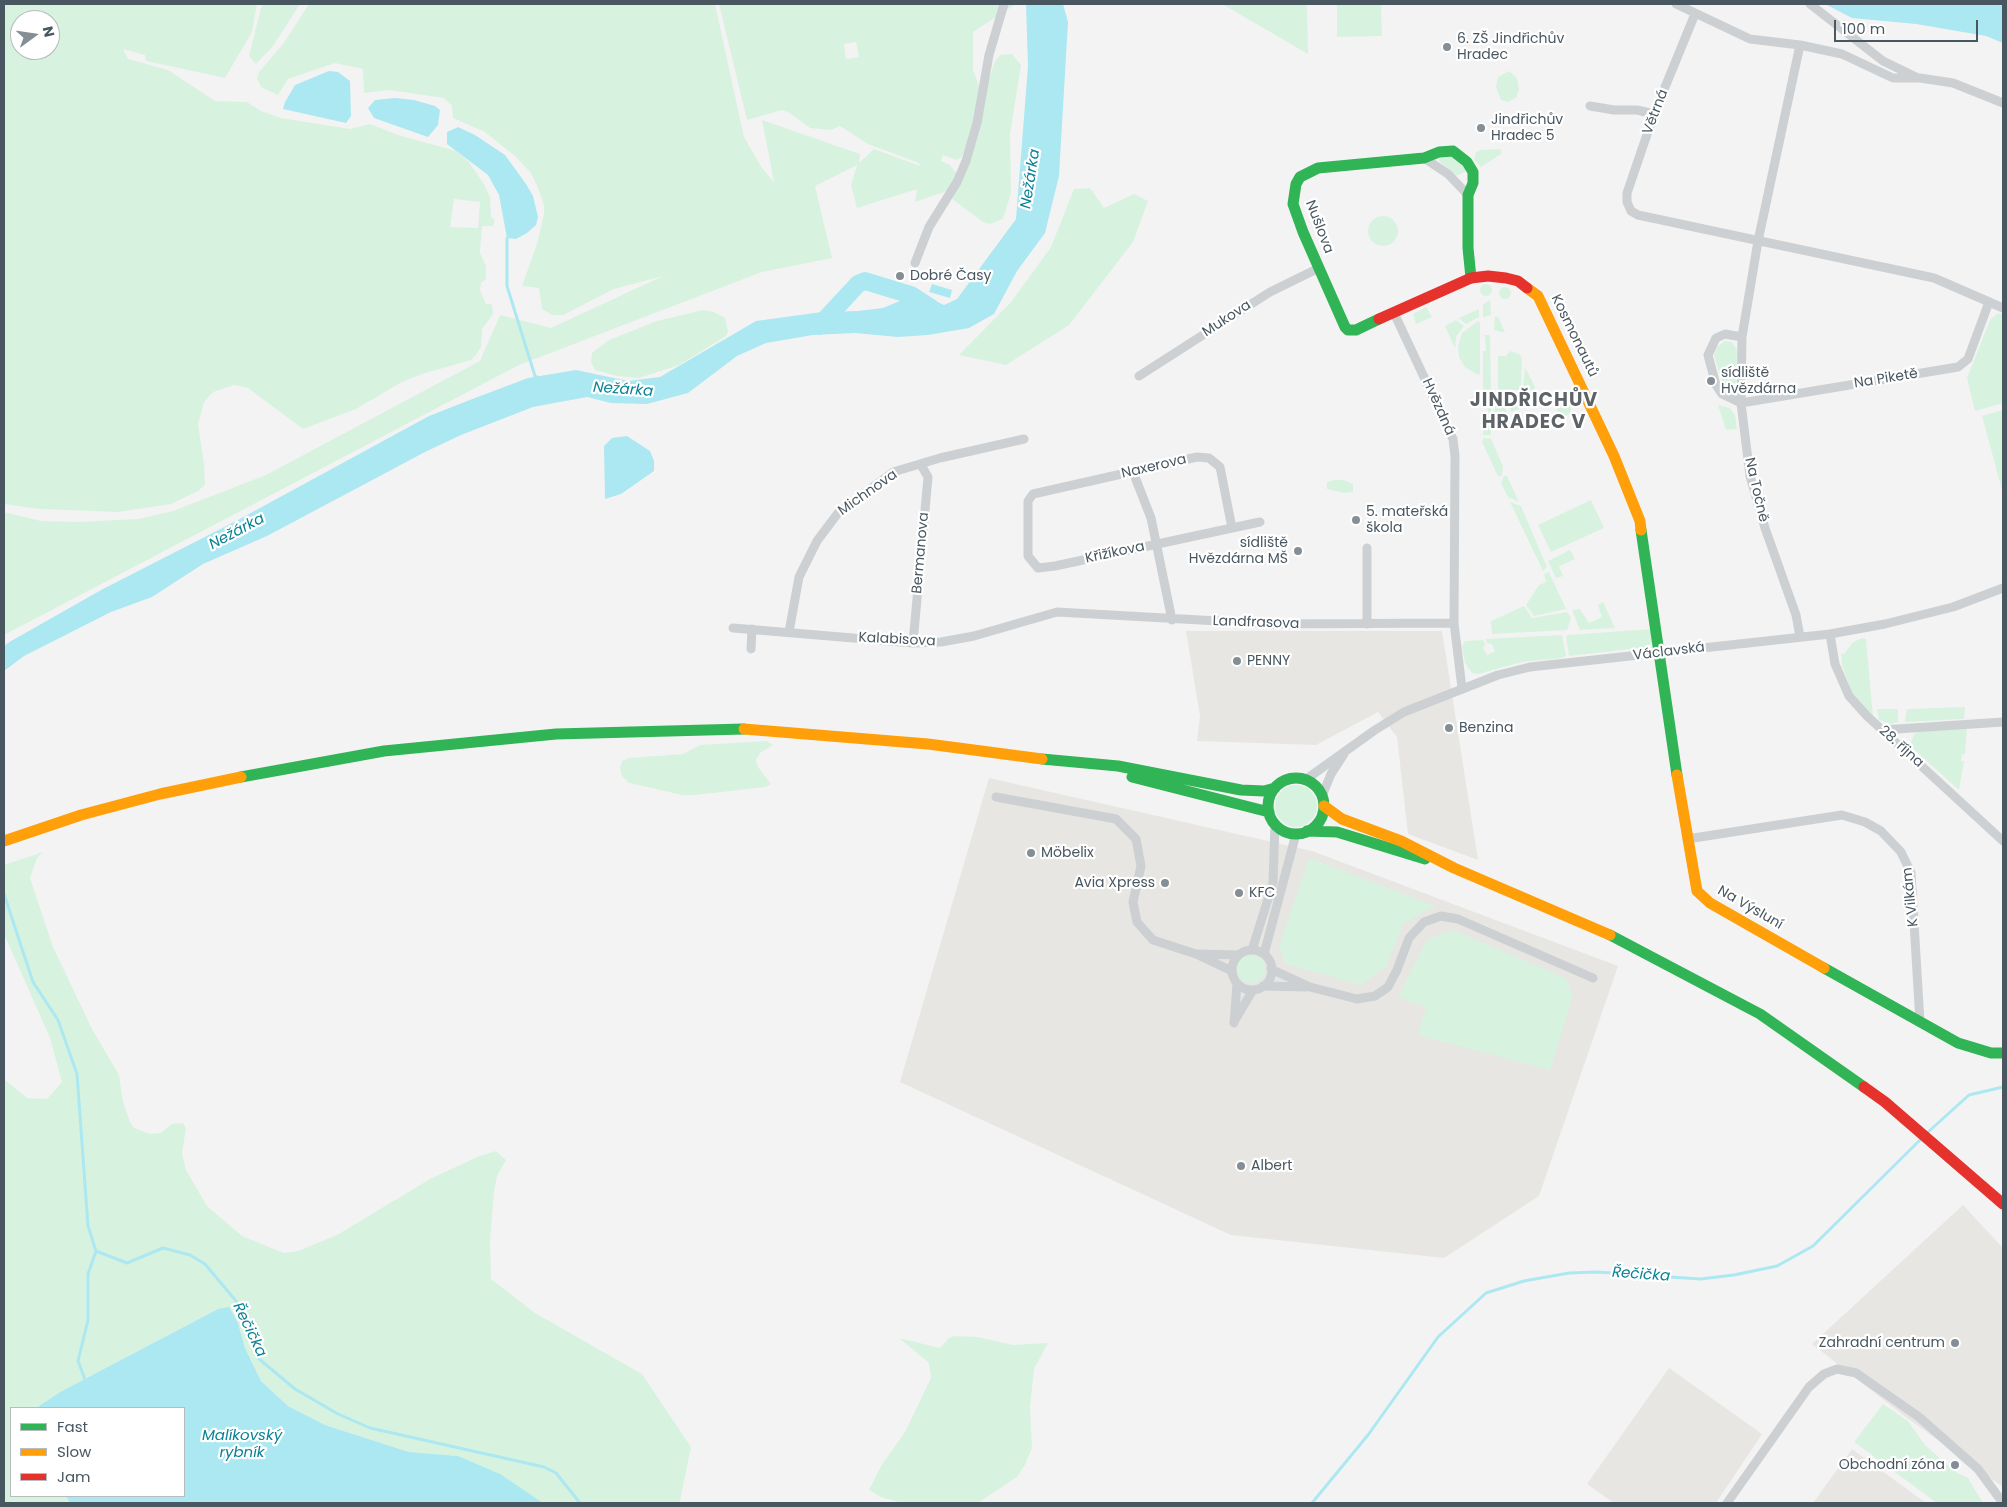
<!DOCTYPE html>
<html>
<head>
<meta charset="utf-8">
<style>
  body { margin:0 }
  #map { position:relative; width:2007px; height:1507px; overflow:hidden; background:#f4f3f3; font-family:Poppins,sans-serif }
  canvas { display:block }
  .frame { position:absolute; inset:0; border:5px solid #495761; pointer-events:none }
  .legend { position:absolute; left:10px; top:1407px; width:175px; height:90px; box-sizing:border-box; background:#fff; border:1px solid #b6bcc0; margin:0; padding:6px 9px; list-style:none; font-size:15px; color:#495761 }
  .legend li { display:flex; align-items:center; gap:10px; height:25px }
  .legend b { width:25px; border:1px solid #b6bcc0 }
  .north { position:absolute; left:10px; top:10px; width:50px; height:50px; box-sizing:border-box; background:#fff; border:1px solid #b6bcc0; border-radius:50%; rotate:76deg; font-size:14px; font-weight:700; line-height:20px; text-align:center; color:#495761 }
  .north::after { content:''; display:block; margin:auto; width:18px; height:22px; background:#858e94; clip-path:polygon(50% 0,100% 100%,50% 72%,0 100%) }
  .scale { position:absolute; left:1834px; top:20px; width:144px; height:22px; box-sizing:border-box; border:2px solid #495761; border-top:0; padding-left:6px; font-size:15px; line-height:18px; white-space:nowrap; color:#495761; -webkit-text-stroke:4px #fff; paint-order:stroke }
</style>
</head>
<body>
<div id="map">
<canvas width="2007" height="1507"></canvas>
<div class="frame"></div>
<ul class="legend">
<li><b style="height:6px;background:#30b455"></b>Fast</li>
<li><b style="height:6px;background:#ff9f0a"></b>Slow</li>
<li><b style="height:6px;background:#e5322d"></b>Jam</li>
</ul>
<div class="north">N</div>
<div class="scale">100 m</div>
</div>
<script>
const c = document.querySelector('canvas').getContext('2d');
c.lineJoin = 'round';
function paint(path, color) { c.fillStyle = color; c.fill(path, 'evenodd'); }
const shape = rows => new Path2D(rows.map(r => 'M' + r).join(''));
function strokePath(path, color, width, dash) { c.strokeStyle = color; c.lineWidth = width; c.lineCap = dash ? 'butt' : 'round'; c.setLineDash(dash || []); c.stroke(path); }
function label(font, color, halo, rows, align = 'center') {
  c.font = font + ' Poppins,sans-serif'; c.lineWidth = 4.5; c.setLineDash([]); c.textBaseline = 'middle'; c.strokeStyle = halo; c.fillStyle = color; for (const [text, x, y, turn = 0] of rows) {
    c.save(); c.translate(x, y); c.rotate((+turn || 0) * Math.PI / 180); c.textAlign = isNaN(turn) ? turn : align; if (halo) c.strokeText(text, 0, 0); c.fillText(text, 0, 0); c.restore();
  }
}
paint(shape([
  [1186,631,1442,631,1478,860,1408,834,1397,737,1378,712,1316,745,1197,741,1200,716],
  [989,778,1312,851,1618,966,1539,1196,1444,1258,1231,1235,900,1082],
  [1963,1205,2003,1248,2003,1487,1903,1415,1812,1344],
  [1669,1368,1762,1434,1716,1503,1614,1503,1587,1484],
  [1852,1449,1926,1503,1813,1503]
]), '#e7e6e2');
paint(shape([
  [4,4,257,4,252,32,225,78,146,61,145,55,123,49,128,59,168,70,215,101,247,102,261,111,281,118,350,129,370,124,398,135,456,151,469,162,485,186,490,197,491,217,495,220,493,226,482,226,480,253,486,266,486,279,481,283,480,290,486,304,492,304,493,314,482,329,481,347,476,355,471,360,422,374,402,382,356,409,303,429,248,388,234,385,213,392,204,402,198,424,204,464,205,485,198,491,171,504,118,512,39,509,4,504],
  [20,20,50,20,50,50,20,50],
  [454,199,480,202,478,228,450,227],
  [262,4,300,4,273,46,256,64,249,56],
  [309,4,715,4,744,137,762,168,774,182,762,120,860,154,859,163,874,149,920,166,919,163,868,144,840,126,831,130,810,128,788,112,782,110,747,120,719,4,1016,4,973,32,973,70,979,86,972,130,962,157,956,160,943,155,941,161,950,165,957,174,951,187,944,192,915,202,917,189,857,208,851,185,857,165,815,186,832,258,762,272,519,365,4,635,4,512,41,521,78,522,138,519,173,511,266,475,480,361,500,315,551,328,663,276,614,289,563,315,552,315,542,309,539,288,522,286,537,244,544,214,544,205,538,188,531,173,515,156,485,132,453,118,452,106,444,98,389,90,364,93,363,69,335,63,288,79,278,95,261,87,257,78,259,72,283,44],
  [856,42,859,57,846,59,844,44],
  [1222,4,1307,4,1308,54],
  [1337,4,1381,4,1382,36,1337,37],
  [1012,54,1021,65,1010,134,1011,193,1003,219,990,224,983,222,952,199,964,176,979,133,988,82,995,61,1000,55],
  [1509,71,1517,78,1519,89,1516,98,1508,102,1501,100,1496,87,1498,77],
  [1501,149,1501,154,1481,167,1474,160,1476,152,1481,150],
  [1442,155,1454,157,1468,170,1457,176,1439,161,1439,158],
  [1090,188,1104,208,1134,194,1148,201,1133,242,1069,325,1006,365,959,355,1011,302,1051,247,1074,189],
  '1368 231a15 15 0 1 1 30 0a15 15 0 1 1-30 0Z',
  '1480 290a6 6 0 1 1 12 0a6 6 0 1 1-12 0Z',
  '1499 293a6 6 0 1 1 12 0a6 6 0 1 1-12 0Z',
  [1490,300,1491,315,1483,317,1483,304],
  [1426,307,1432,317,1416,324,1413,314],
  [1479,309,1479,317,1466,324,1459,318],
  [703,310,714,312,725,318,728,331,726,336,679,365,639,378,617,376,595,370,591,362,592,353,609,340,657,321],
  [1997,314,2003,314,2003,403,1975,411,1967,378,1990,320],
  [1495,316,1499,318,1505,333,1494,330],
  [1456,320,1464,326,1456,337,1455,348,1445,326],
  [1478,321,1480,323,1480,374,1478,375,1465,367,1459,357,1458,347,1462,333],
  [1483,335,1490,335,1491,391,1483,391,1483,351,1486,351,1485,337],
  [1725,341,1732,342,1737,350,1736,388,1731,391,1724,389,1714,355,1717,347],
  [1510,351,1519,354,1522,358,1521,386,1518,390,1498,390,1498,356,1506,356],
  [1525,367,1535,387,1534,391,1523,389],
  [1491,394,1491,435,1483,435,1483,417,1487,415,1489,411,1483,404,1483,395],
  [1507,395,1526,396,1529,405,1511,412,1505,398],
  [1499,396,1508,414,1494,422,1495,399],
  '1557 409a7 7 0 1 1 14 0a7 7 0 1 1-14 0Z',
  [1718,405,1730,408,1735,415,1737,429,1726,430],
  [2003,410,2003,490,2002,490,1982,416],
  [1484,438,1491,439,1503,466,1502,476,1498,476,1482,442],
  [1504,476,1507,476,1519,502,1508,497,1501,483],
  [1335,480,1344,480,1353,484,1353,492,1343,493,1327,489,1327,482],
  [1591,500,1604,528,1551,552,1538,525],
  [1510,502,1521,506,1547,567,1543,571],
  [1570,550,1575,559,1559,566,1563,576,1556,578,1548,561],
  [1549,572,1566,609,1534,616,1526,605,1539,585,1546,582,1544,574],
  [1603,602,1615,628,1580,630,1572,610,1580,609,1589,623,1602,617,1598,605],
  [1524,606,1532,618,1567,612,1571,618,1567,630,1492,634,1491,621],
  [1652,629,1653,640,1648,647,1569,656,1566,637,1568,635],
  [1562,635,1566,656,1562,658,1522,662,1478,674,1472,673,1465,663,1462,647,1465,641,1483,640,1486,645,1483,647,1487,655,1495,651,1491,643,1488,644,1485,639],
  [1862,638,1866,639,1873,716,1853,695,1842,665,1841,653,1844,654,1852,643],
  [1965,707,1964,719,1962,719,1907,722,1905,721,1907,709],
  [1877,709,1898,709,1898,722,1891,724,1879,720],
  [1967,727,1965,754,1962,754,1961,761,1964,761,1959,790,1911,747,1911,742,1914,734,1919,732],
  [767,741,773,745,760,753,756,760,758,767,771,784,766,787,695,795,682,795,629,783,622,776,620,768,622,761,629,758,683,754,700,745],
  '1275 806a21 21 0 1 1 42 0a21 21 0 1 1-42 0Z',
  [43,852,37,858,30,878,53,947,92,1029,119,1075,123,1102,130,1122,134,1128,150,1134,161,1133,172,1124,183,1123,186,1128,182,1153,186,1170,207,1206,242,1236,284,1253,298,1251,337,1235,430,1179,477,1157,496,1151,506,1160,497,1176,494,1191,490,1241,491,1279,535,1313,642,1374,691,1447,680,1501,678,1503,543,1503,458,1456,409,1452,325,1425,288,1406,261,1381,245,1348,238,1323,218,1309,60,1392,36,1408,11,1408,11,1496,66,1496,70,1503,4,1503,4,1079,27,1098,47,1099,62,1082,50,1038,4,934,4,865],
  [1309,858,1435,906,1404,923,1386,967,1361,985,1286,964,1279,947],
  [1453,930,1565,978,1573,996,1550,1070,1418,1035,1426,1007,1398,997,1427,940],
  '1237 969a14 14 0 1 1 28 0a14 14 0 1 1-28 0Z',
  [955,1336,977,1337,1013,1345,1048,1343,1034,1369,1030,1408,1032,1448,1025,1465,1017,1477,978,1503,902,1503,881,1497,869,1490,881,1466,905,1432,931,1378,929,1363,899,1338,940,1348,949,1338],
  [1883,1404,1908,1421,1925,1445,1957,1473,1968,1478,1983,1503,1937,1503,1854,1442]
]), '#d8f2e0');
paint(shape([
  [1026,4,1063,4,1068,22,1059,176,1045,233,1017,271,994,314,969,328,928,335,898,337,855,333,813,335,766,343,737,356,688,393,647,404,611,403,587,397,533,407,461,435,425,452,267,536,203,564,152,597,111,612,24,656,4,671,4,646,11,641,103,589,236,521,429,416,475,398,528,378,576,370,628,381,660,377,756,321,822,312,858,311,883,308,919,293,944,305,957,299,1016,219,1028,66],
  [1825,4,2003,4,2003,43,1986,36,1916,24,1852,18],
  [329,71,338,72,350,81,351,116,346,123,283,109,285,102,295,85],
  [395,98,414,100,435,106,440,110,438,125,428,137,374,118,368,108,375,100],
  [458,127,475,135,505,155,526,184,533,196,538,217,536,225,527,233,516,239,507,238,499,195,488,175,447,144,447,132],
  [932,284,952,290,950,298,929,292],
  [627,436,650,451,654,461,654,471,621,494,605,499,604,446,612,438],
  [229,1307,238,1323,245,1348,261,1381,288,1406,325,1425,409,1452,458,1456,500,1474,543,1503,70,1503,66,1496,184,1496,184,1408,36,1408,60,1392,218,1309]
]), '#ace8f1');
strokePath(shape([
  [507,238,507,286,535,376,539,378],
  [4,894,33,982,58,1020,77,1074,88,1226,96,1251,127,1263,163,1248,190,1255,205,1264,241,1307,258,1358,295,1389,338,1414,370,1428,544,1467,556,1473,580,1503],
  [1927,1133,1969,1095,2003,1087],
  [86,1382,78,1361,88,1320,88,1274,96,1251],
  [1312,1503,1368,1435,1438,1337,1486,1293,1524,1281,1569,1273,1597,1272,1700,1279,1734,1275,1777,1266,1813,1246,1921,1139]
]), '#ace8f1', 3);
strokePath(shape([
  [819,326,858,284,865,281,911,295,931,308]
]), '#ace8f1', 18);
strokePath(shape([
  [1676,4,1750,39,1800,45,1842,54,1893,78,1920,78,1953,83,2003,103],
  [1810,4,1883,61,1916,77],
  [1695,14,1654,114,1627,193,1627,202,1631,211,1638,215,1934,278,2003,308],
  [1800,45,1758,241,1742,337,1741,403,1750,476,1765,528,1796,615,1800,637],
  [1590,106,1614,110,1637,110,1654,114],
  [1424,158,1448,174,1468,195],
  [915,263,929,227,957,182,966,161,977,123,989,55,1004,4],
  [1394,313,1453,439,1455,456,1454,623,1462,688],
  [1742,337,1725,334,1716,338,1708,355,1716,385,1722,394,1741,403,1958,367,1968,359,1989,302],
  [1139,376,1270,292,1319,268],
  [1133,472,1151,518,1172,620],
  [1232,528,1220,467,1209,458,1197,457,1033,494,1028,501,1028,556,1038,568,1055,566,1260,522],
  [1367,548,1367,624],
  [733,628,913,643,941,642,974,636,1057,612,1272,624,1454,623],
  [789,632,799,577,817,541,838,513,893,472,940,458,1024,439],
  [1830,634,1835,664,1849,696,1867,716,2003,841],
  [913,643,928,477,921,465],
  [751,649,752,629],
  [1882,730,2003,722],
  [1305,780,1375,730,1404,712,1498,675,1530,667,1830,634,1885,624,1953,607,2003,588],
  [1322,796,1331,774,1344,754],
  [996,797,1116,819,1136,839,1141,866,1133,902,1137,922,1153,940,1196,954,1232,971],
  [1687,839,1842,815,1865,822,1881,831,1901,852,1911,873,1920,1022],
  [1252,950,1273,883,1275,824],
  '1232 970a20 20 0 1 1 40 0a20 20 0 1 1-40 0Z',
  [1199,954,1237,955],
  [1264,954,1296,834],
  [1271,969,1310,987,1357,999,1375,996,1388,987,1397,970,1409,938,1424,922,1441,916,1458,919,1593,978],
  [1263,986,1306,987],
  [1235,1020,1253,990],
  [1234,1023,1237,984],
  [1727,1503,1809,1387,1824,1374,1837,1369,1856,1373,1919,1417,1978,1469,2003,1503]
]), '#cdd0d2', 9);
strokePath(shape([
  [1379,319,1356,330,1348,330,1345,327,1303,232,1293,204,1296,184,1300,177,1318,168,1424,158,1439,152,1453,151,1467,162,1473,172,1473,183,1468,195,1468,248,1471,278],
  [1641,530,1677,775],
  [1042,759,1118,766,1241,790,1264,791,1275,788],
  [241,777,384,751,556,734,744,729],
  [1132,777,1269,812],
  '1268 806a28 28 0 1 1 56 0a28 28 0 1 1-56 0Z',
  [1307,831,1337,832,1425,859],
  [1610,935,1760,1014,1864,1087],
  [1824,968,1958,1043,1991,1053,2003,1053]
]), '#30b455', 11);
strokePath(shape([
  [1527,288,1538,296,1614,456,1640,521,1641,530],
  [744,729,928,744,1042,759],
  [1677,775,1697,891,1710,903,1824,968],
  [1324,806,1342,819,1401,841,1454,868,1610,935],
  [4,841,81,815,160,794,241,777]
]), '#ff9f0a', 11);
strokePath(shape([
  [1379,319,1471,278,1488,276,1506,278,1518,281,1527,288],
  [1864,1087,1885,1102,2003,1204]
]), '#e5322d', 11);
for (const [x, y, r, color] of [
  [1447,47,5,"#858e94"],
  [1481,128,5,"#858e94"],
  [900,276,5,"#858e94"],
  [1711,381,5,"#858e94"],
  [1356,520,5,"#858e94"],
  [1298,551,5,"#858e94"],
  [1237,661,5,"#858e94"],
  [1449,728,5,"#858e94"],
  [1031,853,5,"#858e94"],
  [1165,883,5,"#858e94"],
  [1239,893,5,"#858e94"],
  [1241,1166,5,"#858e94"],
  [1955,1343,5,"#858e94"],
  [1955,1465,5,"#858e94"]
]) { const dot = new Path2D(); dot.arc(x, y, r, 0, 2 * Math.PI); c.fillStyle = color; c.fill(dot); strokePath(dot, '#fff', 2); }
label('14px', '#495761', '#fff', [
  ["6. ZŠ Jindřichův",1457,39],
  ["Hradec",1457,55],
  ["Jindřichův",1491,120],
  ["Hradec 5",1491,136],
  ["Dobré Časy",910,276],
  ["sídliště",1721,373],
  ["Hvězdárna",1721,389],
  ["5. mateřská",1366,512],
  ["škola",1366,528],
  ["sídliště",1288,543,"right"],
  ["Hvězdárna MŠ",1288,559,"right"],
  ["PENNY",1247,661],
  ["Benzina",1459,728],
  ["Möbelix",1041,853],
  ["Avia Xpress",1155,883,"right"],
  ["KFC",1249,893],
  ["Albert",1251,1166],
  ["Zahradní centrum",1945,1343,"right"],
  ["Obchodní zóna",1945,1465,"right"]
], 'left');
label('14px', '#495761', '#fff', [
  ["Větrná",1656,112,-69],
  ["Nušlova",1319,227,69],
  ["Mukova",1227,319,-33],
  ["Kosmonautů",1574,336,64],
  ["Na Piketě",1886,379,-9],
  ["Hvězdná",1438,407,66],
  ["Naxerova",1154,467,-13],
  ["Na Točně",1756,490,77],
  ["Michnova",868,493,-35],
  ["Bermanova",921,553,-85],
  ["Křižíkova",1115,553,-12],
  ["Landfrasova",1256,623,2],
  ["Kalabisova",897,640,3],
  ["Václavská",1669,652,-7],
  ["28. října",1901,747,42],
  ["K Vilkám",1911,897,-96],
  ["Na Výsluní",1750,908,30]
]);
label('italic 15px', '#098295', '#fff', [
  ["Nežárka",1031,179,-81],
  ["Nežárka",623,390,4],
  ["Nežárka",237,532,-28],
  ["Řečička",1641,1275,4],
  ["Řečička",249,1330,64],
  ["Malíkovský",242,1436],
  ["rybník",242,1453]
]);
c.letterSpacing = '1px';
label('bold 19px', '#5e6368', '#fff', [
  ["JINDŘICHŮV",1534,401],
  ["HRADEC V",1534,423]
]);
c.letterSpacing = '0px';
</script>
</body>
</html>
